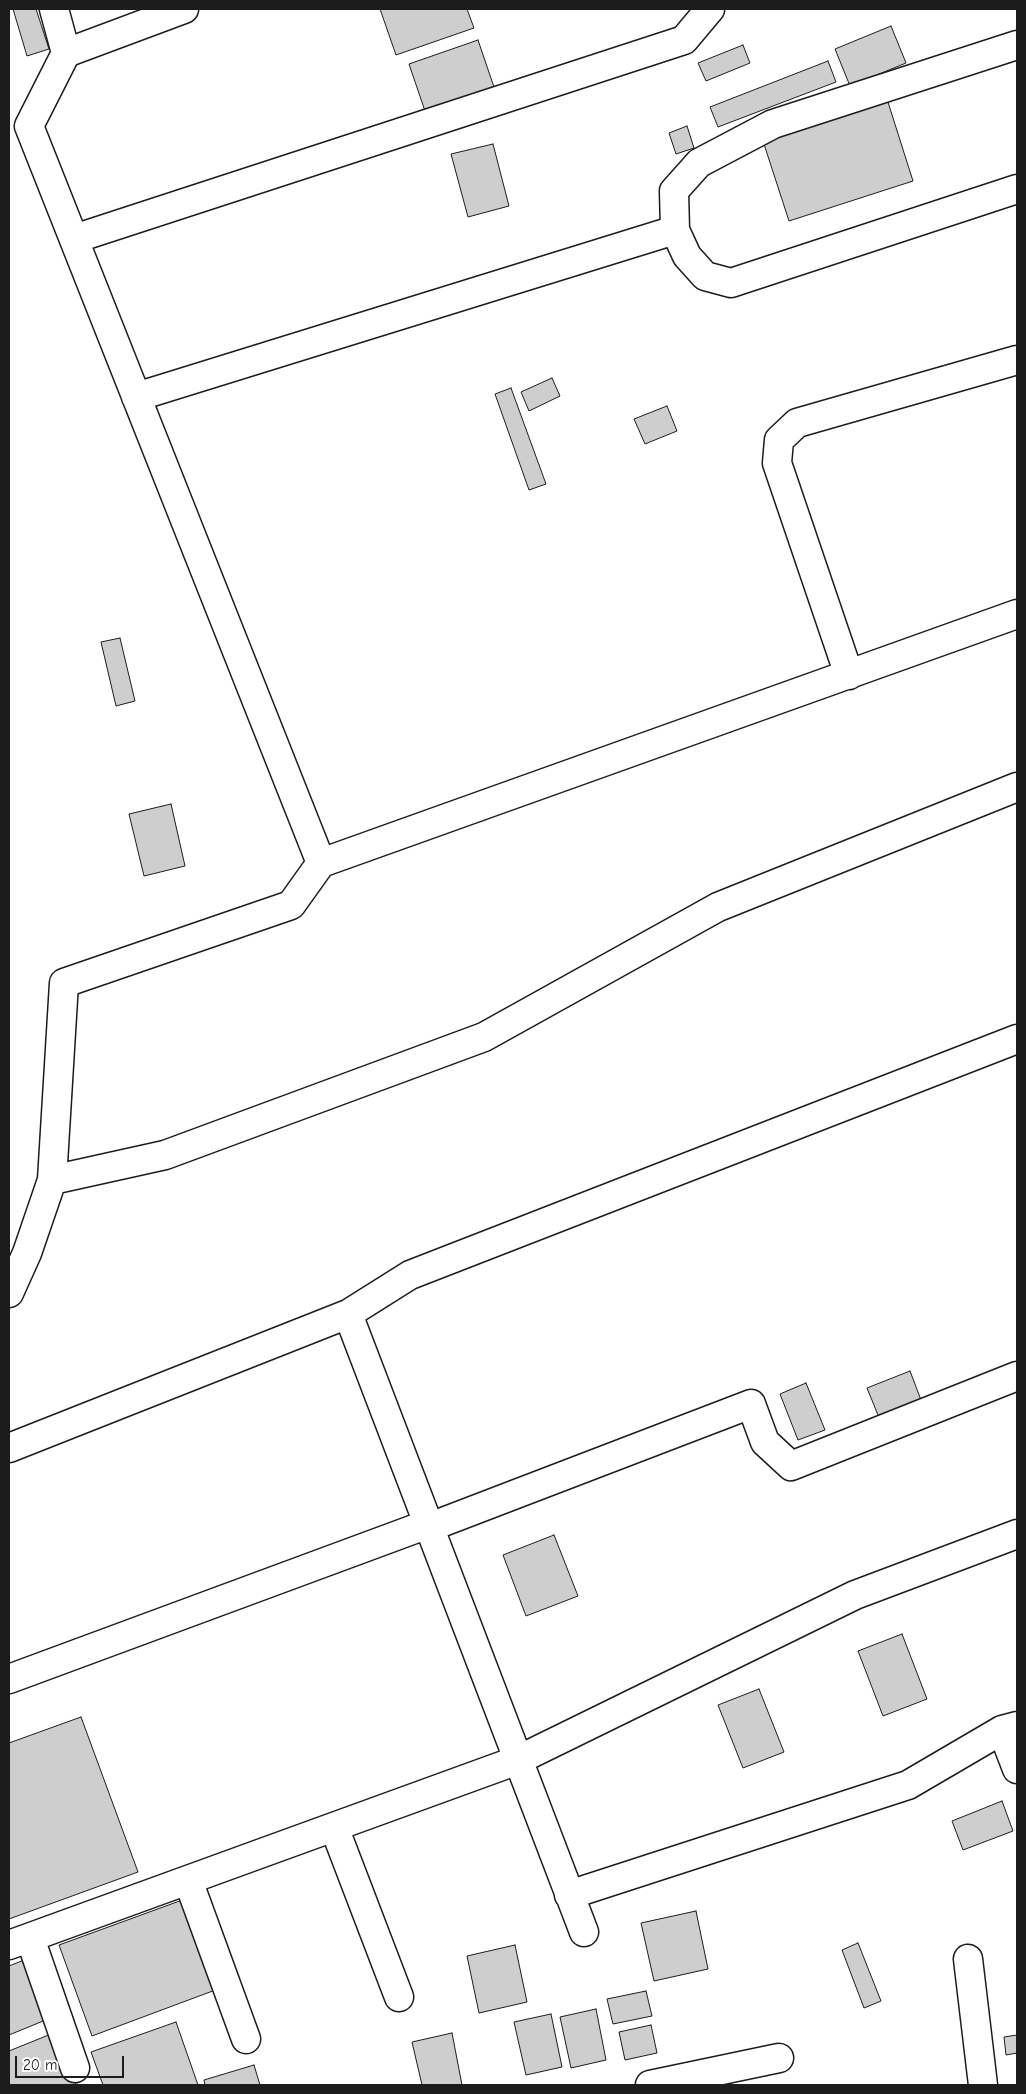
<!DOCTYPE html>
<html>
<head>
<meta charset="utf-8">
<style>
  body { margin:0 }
  #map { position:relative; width:1026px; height:2094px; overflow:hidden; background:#fff; font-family:"Comic Neue",sans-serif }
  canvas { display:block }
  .frame { position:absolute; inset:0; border:10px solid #1c1c1c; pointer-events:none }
  .scale { position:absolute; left:15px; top:2056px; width:109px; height:22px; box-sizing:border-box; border:2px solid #1c1c1c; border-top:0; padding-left:6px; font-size:15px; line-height:18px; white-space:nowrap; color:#1c1c1c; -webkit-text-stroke:4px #fff; paint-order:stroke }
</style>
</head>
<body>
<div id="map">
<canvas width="1026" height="2094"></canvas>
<div class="frame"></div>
<div class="scale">20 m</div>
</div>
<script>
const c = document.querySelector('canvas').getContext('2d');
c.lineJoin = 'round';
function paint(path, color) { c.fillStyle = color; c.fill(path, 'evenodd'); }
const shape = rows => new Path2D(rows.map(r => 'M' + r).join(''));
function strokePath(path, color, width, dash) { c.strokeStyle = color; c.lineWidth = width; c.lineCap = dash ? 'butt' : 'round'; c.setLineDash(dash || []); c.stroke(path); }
const building = shape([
  [13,9,36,9,49,49,27,56,13,9],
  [380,9,467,9,474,28,396,55,380,9],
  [891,26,906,63,850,86,835,49,891,26],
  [478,40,496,93,427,117,409,64,478,40],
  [743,45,750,63,706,81,698,63,743,45],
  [828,61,836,82,718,127,710,107,828,61],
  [887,99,913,181,789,221,762,138,887,99],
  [687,126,694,148,676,154,669,133,687,126],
  [493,144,509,206,468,217,451,154,493,144],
  [552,378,560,396,529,411,521,392,552,378],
  [511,388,546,484,529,490,495,394,511,388],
  [667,406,677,431,645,444,634,419,667,406],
  [120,638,135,701,116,706,101,642,120,638],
  [171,804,185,866,144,876,129,814,171,804],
  [910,1371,924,1408,882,1425,867,1388,910,1371],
  [806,1383,825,1430,798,1440,780,1394,806,1383],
  [554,1535,578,1596,526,1616,503,1555,554,1535],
  [902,1634,927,1699,883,1716,858,1651,902,1634],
  [759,1689,784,1752,743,1768,718,1705,759,1689],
  [81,1717,138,1872,9,1919,9,1743,81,1717],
  [1002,1801,1013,1831,963,1850,952,1821,1002,1801],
  [185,1899,218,1989,92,2036,59,1945,185,1899],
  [696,1911,708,1969,654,1981,641,1923,696,1911],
  [858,1943,881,2001,864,2008,842,1950,858,1943],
  [515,1945,527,2002,479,2013,467,1956,515,1945],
  [24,1960,48,2019,9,2035,9,1966,24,1960],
  [646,1991,652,2016,613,2024,607,1999,646,1991],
  [596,2009,606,2060,571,2068,560,2017,596,2009],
  [551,2014,562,2067,526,2075,514,2022,551,2014],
  [176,2022,198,2085,103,2085,91,2052,176,2022],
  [651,2025,657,2053,625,2060,619,2032,651,2025],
  [56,2032,76,2085,9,2085,9,2051,56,2032],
  [452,2033,462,2085,422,2085,412,2042,452,2033],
  [1017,2035,1017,2053,1006,2055,1004,2037,1017,2035],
  [254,2065,260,2085,205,2085,204,2080,254,2065]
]);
paint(building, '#cecece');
strokePath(building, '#1c1c1c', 1);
const street = shape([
  [54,9,66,53,29,126,321,863,1017,614],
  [1017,45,773,124,699,163,674,191,675,230,687,256,705,276,731,283,1017,189],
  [66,53,184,9],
  [74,239,684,40,710,9],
  [136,397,675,230],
  [849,675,777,463,779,440,797,423,1017,360],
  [52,1180,165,1155,484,1037,718,907,1017,787],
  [9,1293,27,1253,52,1180,64,983,291,905,321,863],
  [348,1314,410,1275,1017,1039],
  [9,1448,348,1314,584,1932],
  [9,1679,428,1524,430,1527,751,1404,765,1442,791,1466,1017,1376],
  [1002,1730,1017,1769],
  [334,1827,399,1997],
  [188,1880,246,2039],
  [569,1895,908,1785,1002,1730,1017,1726],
  [30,1938,75,2068],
  [9,1945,518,1760,855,1595,1017,1534],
  [968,1959,983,2085],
  [650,2085,779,2058]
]);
strokePath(street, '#1c1c1c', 31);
strokePath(street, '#fff', 28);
</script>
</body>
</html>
